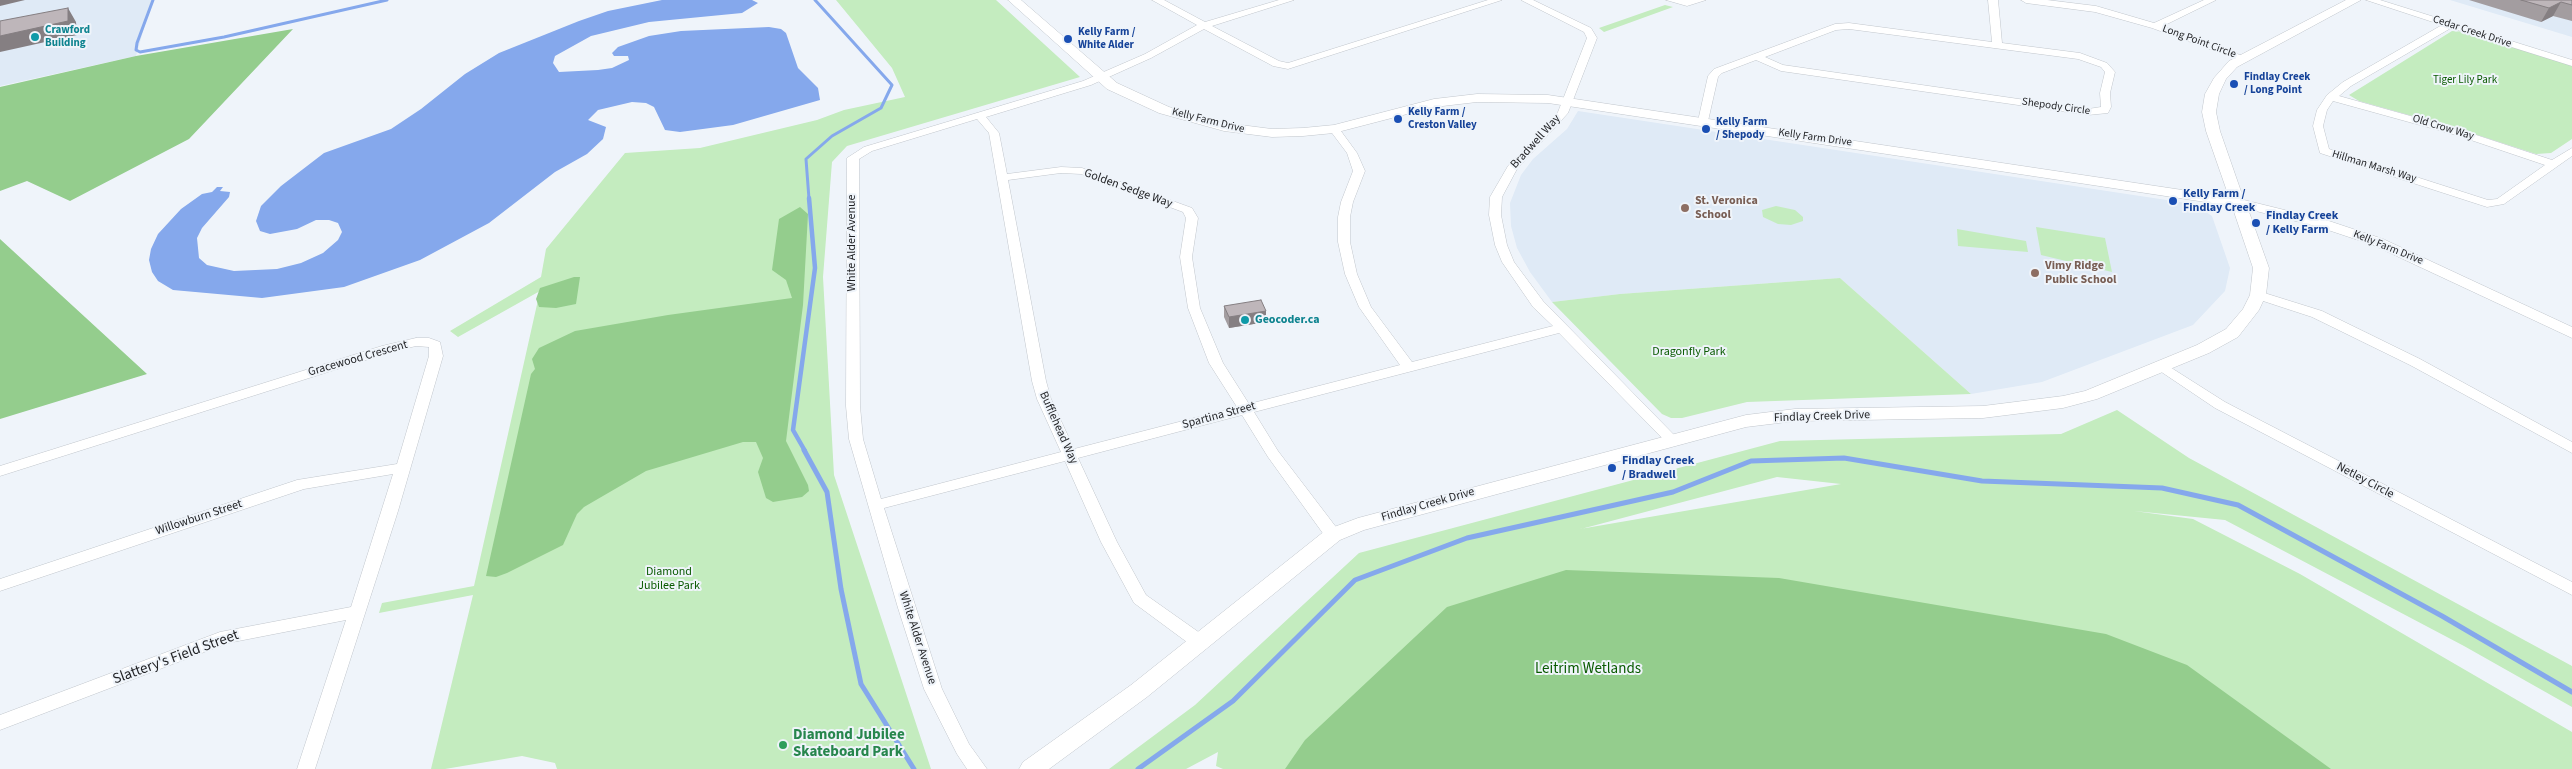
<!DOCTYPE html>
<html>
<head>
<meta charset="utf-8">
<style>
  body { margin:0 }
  canvas { display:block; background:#eff4fa }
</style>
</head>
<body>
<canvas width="2572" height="769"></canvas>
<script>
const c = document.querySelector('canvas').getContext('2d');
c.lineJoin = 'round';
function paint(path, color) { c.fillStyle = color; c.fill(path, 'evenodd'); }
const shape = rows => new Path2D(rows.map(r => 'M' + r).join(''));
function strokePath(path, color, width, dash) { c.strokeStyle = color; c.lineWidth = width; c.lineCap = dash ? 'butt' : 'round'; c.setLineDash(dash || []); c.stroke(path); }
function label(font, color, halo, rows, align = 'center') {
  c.font = font + ' "Source Sans 3",sans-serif'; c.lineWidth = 4; c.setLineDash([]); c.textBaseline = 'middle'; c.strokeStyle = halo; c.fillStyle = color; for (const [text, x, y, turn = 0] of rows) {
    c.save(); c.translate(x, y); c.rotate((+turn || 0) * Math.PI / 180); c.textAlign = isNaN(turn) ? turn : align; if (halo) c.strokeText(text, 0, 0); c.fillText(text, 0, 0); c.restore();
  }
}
paint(shape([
  [0,0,152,0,136,56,0,86],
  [2450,0,2572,0,2572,38,2572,37],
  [1578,111,2193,204,2212,216,2230,268,2225,291,2193,325,2042,382,1971,394,1840,278,1620,294,1552,302,1530,272,1517,248,1511,226,1510,203,1521,175,1533,159,1567,129]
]), '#dfeaf6');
paint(shape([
  [836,0,996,0,1080,77,847,146,832,162,823,277,834,475,931,769,557,769,555,763,522,756,445,769,431,769,473,595,379,613,382,603,474,586,540,291,458,337,450,331,541,277,546,249,625,153,700,148,817,120,844,110,905,97,892,68],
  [1665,5,1673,7,1604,32,1599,28],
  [2452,31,2467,32,2572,65,2572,139,2551,153,2536,154,2462,130,2359,101,2349,95],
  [1776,206,1795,210,1803,217,1803,221,1791,225,1778,224,1763,217,1762,210],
  [2036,227,2105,238,2112,272,2041,255],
  [1957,229,2026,241,2028,252,1958,246],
  [1840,278,1971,394,1747,402,1682,418,1671,418,1662,414,1552,302,1620,294],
  [2117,410,2189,458,2572,666,2572,707,2464,646,2225,520,2134,511,2193,519,2300,574,2572,732,2572,769,1223,769,1216,766,1218,752,1186,769,1109,769,1195,705,1359,553,1780,441,2061,434],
  [1777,477,1841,484,1580,529,1581,529]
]), '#c4ecbf');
paint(shape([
  [293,29,189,139,70,201,27,181,0,191,0,87,136,56],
  [800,207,808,214,803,305,786,441,808,485,809,491,802,497,773,502,766,498,758,472,763,458,756,442,743,442,646,471,584,507,577,514,563,545,507,573,496,577,486,576,531,374,535,369,532,359,539,348,575,331,668,315,792,298,786,280,772,270,779,219],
  [0,239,147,374,0,419],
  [574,277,580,277,576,304,556,308,539,307,536,299,540,288],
  [1566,570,1779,578,2106,634,2187,665,2331,769,1285,769,1305,740,1447,607]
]), '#94cd8d');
paint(shape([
  [662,0,752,0,758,3,742,13,649,22,591,36,555,56,553,63,559,72,598,70,612,68,629,60,628,56,614,56,612,53,618,47,649,36,681,31,769,27,781,29,786,33,798,68,818,88,820,100,733,125,680,132,665,130,654,107,646,103,632,102,598,110,588,120,606,127,603,139,587,154,555,172,489,223,420,260,344,287,262,298,173,290,158,281,152,272,149,260,151,249,158,234,181,209,202,194,212,192,217,187,223,187,220,191,230,192,229,197,202,228,197,238,199,258,207,265,234,271,277,269,301,263,323,253,338,240,342,232,338,223,329,220,316,220,297,229,270,234,260,231,256,221,261,206,281,186,324,153,391,129,421,109,465,74,499,53,579,21,608,11]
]), '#85a8ec');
strokePath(shape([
  [153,0,137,43,136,50,140,52,224,37,387,0],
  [809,199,806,159,832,136,881,108,892,85,815,0]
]), '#85a8ec', 3);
strokePath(shape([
  [805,451,793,430,815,268,809,198]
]), '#85a8ec', 4.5);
strokePath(shape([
  [804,450,827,492,841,589,861,684,914,769],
  [1138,769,1233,701,1355,580,1467,538,1673,492,1751,461,1844,458,1982,481,2162,488,2238,505,2442,616,2572,692]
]), '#85a8ec', 5);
const minor = shape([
  [1152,0,1164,0,1205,22,1279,0,1294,0,1212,26,1279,61,1288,63,1488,0,1502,0,1288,69,1273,66,1204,29,1151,58,1091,85,986,117,999,133,1007,174,1061,167,1082,168,1192,208,1198,218,1192,257,1200,308,1223,363,1249,404,1400,365,1359,307,1345,274,1338,242,1338,217,1341,202,1353,171,1347,153,1329,129,1330,127,1338,127,1357,153,1365,171,1353,202,1350,217,1350,242,1357,274,1371,307,1412,362,1553,326,1533,307,1502,262,1495,245,1489,215,1490,197,1508,166,1558,112,1587,38,1584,32,1521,0,1533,0,1591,28,1597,38,1568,113,1517,169,1502,197,1501,215,1507,245,1514,262,1543,301,1679,440,1672,445,1667,443,1559,333,1254,412,1278,451,1339,531,1341,535,1339,539,1333,541,1327,539,1268,457,1242,415,1078,458,1117,542,1146,595,1207,638,1209,643,1207,648,1201,650,1195,648,1134,603,1101,542,1065,461,884,508,942,689,969,744,987,769,967,769,957,754,924,689,898,608,849,439,846,406,847,158,864,147,1083,81,1145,54,1197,25,1152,0],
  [977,119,989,133,1032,381,1037,399,1061,452,881,499,863,439,860,406,859,159,872,151,977,119],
  [1061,173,1081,174,1183,212,1186,218,1180,257,1188,308,1209,363,1237,407,1074,449,1051,399,1046,381,1008,180,1061,173],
  [1666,0,1706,0,1687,6,1666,0],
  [1988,0,1998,0,2002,43,2080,53,2107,63,2115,72,2110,93,2111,107,2108,113,2088,115,1781,71,1756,60,1722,73,1718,77,1708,121,1703,124,1698,121,1708,76,1714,69,1835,24,1849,23,1992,42,1988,0],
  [1849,29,2078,59,2101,67,2105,72,2100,93,2101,107,2088,109,1783,65,1765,57,1836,30,1849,29],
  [2021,0,2047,0,2096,6,2154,23,2204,0,2216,0,2163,26,2248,58,2240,60,2152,28,2095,12,2026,3,2021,0],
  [2366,0,2380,0,2572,60,2572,66,2451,28,2351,86,2339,96,2464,131,2552,160,2572,148,2572,156,2504,204,2487,207,2320,153,2313,126,2317,110,2327,95,2343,82,2442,25,2366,0],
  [2333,101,2456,135,2545,165,2497,199,2488,200,2329,149,2323,126,2327,110,2333,101],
  [2258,291,2322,311,2420,359,2572,442,2572,453,2410,365,2312,317,2254,298,2252,295,2254,292,2258,291],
  [416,338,429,338,440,342,443,356,398,511,315,769,297,769,346,620,228,643,0,730,0,715,220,632,351,607,393,474,304,489,0,591,0,579,297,480,397,464,429,356,429,347,416,346,391,352,0,476,0,466,382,346,416,338],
  [2162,362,2225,402,2572,582,2572,595,2215,408,2157,369,2155,366,2157,363,2162,362]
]);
const tertiary = shape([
  [1008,0,1021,0,1117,83,1169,107,1225,123,1272,129,1303,128,1334,125,1434,99,1477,94,1548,95,2229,197,2206,131,2202,112,2205,94,2214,78,2229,61,2346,0,2361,0,2237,67,2226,79,2219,94,2216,112,2220,131,2244,200,2329,221,2383,239,2572,327,2572,338,2373,245,2319,227,2248,209,2269,268,2266,295,2259,310,2238,337,2209,353,2097,399,2063,408,1983,418,1795,421,1746,427,1364,530,1340,540,1147,697,1049,769,1019,769,1023,762,1131,685,1326,530,1358,518,1746,415,1795,409,1983,406,2063,396,2085,391,2197,345,2226,329,2243,309,2250,295,2253,268,2232,206,1548,103,1477,102,1434,107,1334,133,1303,136,1272,137,1224,131,1159,113,1107,89,1008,0]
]);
strokePath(minor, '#c1c6cc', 1);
strokePath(tertiary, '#c1c6cc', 1);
paint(minor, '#fff');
paint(tertiary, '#fff');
paint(shape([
  [2469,0,2572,0,2572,21,2553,16,2541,22],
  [1224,306,1266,311,1266,322,1229,328,1224,317]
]), '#a39da0');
paint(shape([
  [0,0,25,0,0,6],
  [2561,2,2553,16,2541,22,2549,8],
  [68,8,76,22,77,35,0,52,0,36],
  [1266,311,1266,322,1229,328,1229,317]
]), '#857f82');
const building = shape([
  [2521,0,2572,0,2572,5,2561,2,2549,8,2521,0],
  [68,8,68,21,0,36,0,21,68,8],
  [1261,300,1266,311,1229,317,1224,306,1261,300]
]);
paint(building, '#beb6ba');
strokePath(building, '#857f82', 1);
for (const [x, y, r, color] of [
  [35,37,5,"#0f9aa8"],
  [1068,39,5,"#1a4fb4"],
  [2234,84,5,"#1a4fb4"],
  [1398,119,5,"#1a4fb4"],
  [1706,129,5,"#1a4fb4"],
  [2173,201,5,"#1a4fb4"],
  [1685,208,5,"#8d6e63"],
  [2256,223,5,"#1a4fb4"],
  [2035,273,5,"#8d6e63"],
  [1245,320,5,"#0f9aa8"],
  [1612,468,5,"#1a4fb4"],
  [783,745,5,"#2e9e5b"]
]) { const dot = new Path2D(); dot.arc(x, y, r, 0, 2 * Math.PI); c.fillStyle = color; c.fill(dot); strokePath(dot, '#eff4fa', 2); }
label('bold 11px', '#0d838f', '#eff4fa', [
  ["Crawford",45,31],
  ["Building",45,44]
], 'left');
label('11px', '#1f2023', '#eff4fa', [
  ["Cedar Creek Drive",2472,32,18],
  ["Long Point Circle",2199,42,20],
  ["Shepody Circle",2056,107,8],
  ["Kelly Farm Drive",1208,121,14],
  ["Old Crow Way",2443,128,17],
  ["Kelly Farm Drive",1815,138,8],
  ["Hillman Marsh Way",2374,167,17],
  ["Kelly Farm Drive",2388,248,22]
]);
label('bold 11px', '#164399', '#eff4fa', [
  ["Kelly Farm /",1078,33],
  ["White Alder",1078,46],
  ["Findlay Creek",2244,78],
  ["/ Long Point",2244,91],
  ["Kelly Farm /",1408,113],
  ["Creston Valley",1408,126],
  ["Kelly Farm",1716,123],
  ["/ Shepody",1716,136]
], 'left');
label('11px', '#095a00', '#eff4fa', [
  ["Tiger Lily Park",2465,81]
]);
label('12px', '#1f2023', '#eff4fa', [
  ["Bradwell Way",1536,142,-48],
  ["Golden Sedge Way",1128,189,20],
  ["White Alder Avenue",852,243,-90],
  ["Gracewood Crescent",358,359,-16],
  ["Spartina Street",1219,416,-15],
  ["Findlay Creek Drive",1822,417,-2],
  ["Bufflehead Way",1058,428,66],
  ["Netley Circle",2365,481,28],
  ["Findlay Creek Drive",1428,505,-16],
  ["Willowburn Street",199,518,-18],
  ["White Alder Avenue",917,638,72]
]);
label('bold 12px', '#164399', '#eff4fa', [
  ["Kelly Farm /",2183,194],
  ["Findlay Creek",2183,208],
  ["Findlay Creek",2266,216],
  ["/ Kelly Farm",2266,230],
  ["Findlay Creek",1622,461],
  ["/ Bradwell",1622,475]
], 'left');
label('bold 12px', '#785e54', '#eff4fa', [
  ["St. Veronica",1695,201],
  ["School",1695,215],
  ["Vimy Ridge",2045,266],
  ["Public School",2045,280]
], 'left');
label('bold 12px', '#0d838f', '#eff4fa', [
  ["Geocoder.ca",1255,320]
], 'left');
label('12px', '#095a00', '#eff4fa', [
  ["Dragonfly Park",1689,352],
  ["Diamond",669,572],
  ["Jubilee Park",669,586]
]);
label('15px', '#1f2023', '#eff4fa', [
  ["Slattery's Field Street",176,658,-20]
]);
label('15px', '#095a00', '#eff4fa', [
  ["Leitrim Wetlands",1588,670]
]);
label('bold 15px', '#27864d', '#eff4fa', [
  ["Diamond Jubilee",793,736],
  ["Skateboard Park",793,753]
], 'left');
</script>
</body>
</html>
